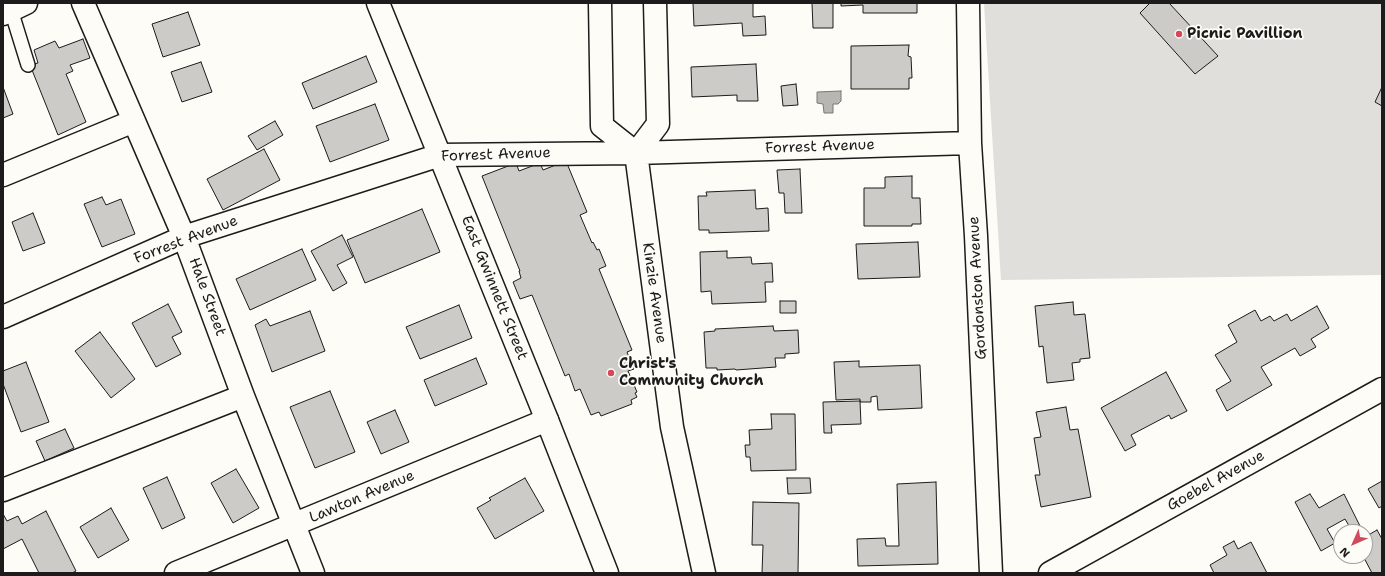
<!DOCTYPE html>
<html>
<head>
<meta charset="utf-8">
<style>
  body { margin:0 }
  #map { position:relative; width:1385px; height:576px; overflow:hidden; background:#fdfcf7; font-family:"Shantell Sans",sans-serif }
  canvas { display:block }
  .frame { position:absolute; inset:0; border:4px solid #1c1c1c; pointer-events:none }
  .north { position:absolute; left:1333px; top:524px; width:40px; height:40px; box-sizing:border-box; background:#fdfcf7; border:1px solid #a3a29f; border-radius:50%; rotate:225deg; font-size:11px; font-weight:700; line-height:16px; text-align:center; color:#1c1c1c }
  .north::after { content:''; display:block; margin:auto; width:14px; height:18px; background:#d1495b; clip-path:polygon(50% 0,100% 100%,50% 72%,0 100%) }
</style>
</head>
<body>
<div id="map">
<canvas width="1385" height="576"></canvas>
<div class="frame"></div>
<div class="north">N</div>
</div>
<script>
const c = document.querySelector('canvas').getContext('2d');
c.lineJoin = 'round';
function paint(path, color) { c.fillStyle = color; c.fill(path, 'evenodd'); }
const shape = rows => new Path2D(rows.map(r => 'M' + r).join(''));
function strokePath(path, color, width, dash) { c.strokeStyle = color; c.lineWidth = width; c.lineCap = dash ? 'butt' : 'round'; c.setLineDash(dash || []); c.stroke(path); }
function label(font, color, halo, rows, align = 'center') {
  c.font = font + ' "Shantell Sans",sans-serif'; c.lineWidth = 3.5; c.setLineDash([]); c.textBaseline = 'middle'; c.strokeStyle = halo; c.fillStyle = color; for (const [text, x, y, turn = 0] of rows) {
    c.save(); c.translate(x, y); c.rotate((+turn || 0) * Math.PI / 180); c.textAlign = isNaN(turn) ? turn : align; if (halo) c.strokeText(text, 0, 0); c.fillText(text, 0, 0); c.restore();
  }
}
paint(shape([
  [984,3,1382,3,1382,275,1001,280]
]), '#e0dfdb');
const water = shape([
  [841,91,841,101,838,104,833,104,833,113,824,113,823,104,817,103,817,92,841,91]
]);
paint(water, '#b7b6b2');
strokePath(water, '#797876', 1);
const building = shape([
  [693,3,753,3,753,17,765,16,766,35,743,36,742,23,694,26,693,3],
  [812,3,833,3,833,28,813,28,812,3],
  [841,3,917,3,917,13,863,13,863,5,841,6,841,3],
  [1150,3,1169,3,1218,56,1195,74,1140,13,1150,3],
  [188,12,200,45,163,57,152,24,188,12],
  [83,39,90,58,70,65,73,71,66,74,86,122,58,135,30,65,38,63,34,50,55,41,59,48,83,39],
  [909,45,908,56,911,57,912,78,909,78,909,89,851,89,851,46,909,45],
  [366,56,377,82,313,109,302,83,366,56],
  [201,62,212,92,182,102,171,72,201,62],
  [756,64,758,101,737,101,737,95,692,97,691,67,756,64],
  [796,84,798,105,783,106,781,86,796,84],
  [3,87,13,114,3,118,3,87],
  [1382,87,1382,106,1375,102,1382,87],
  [375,104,389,140,330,162,316,126,375,104],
  [275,121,283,135,257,150,248,136,275,121],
  [264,149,280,180,223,210,207,179,264,149],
  [566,161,587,212,580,215,592,243,593,242,597,250,599,249,606,266,599,269,632,350,627,352,634,369,628,371,637,392,635,393,637,397,631,400,632,404,601,416,599,412,591,415,580,389,575,391,569,374,565,376,532,295,520,299,513,282,521,278,519,271,520,271,482,176,516,163,519,171,540,163,543,170,566,161],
  [800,169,802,213,785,213,784,193,779,193,777,170,800,169],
  [912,176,912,198,920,198,921,224,912,224,912,226,864,226,864,188,885,188,885,177,912,176],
  [755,190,756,209,768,208,769,231,709,233,709,230,699,230,698,196,707,196,706,192,755,190],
  [102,197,106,205,121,199,135,234,102,247,84,204,102,197],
  [422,209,440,252,365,283,347,240,422,209],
  [33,213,45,243,23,251,12,222,33,213],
  [342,235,353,257,337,265,347,283,333,291,311,251,342,235],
  [918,242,920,277,858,279,856,244,918,242],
  [302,249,316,280,250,310,236,279,302,249],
  [727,251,727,258,751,257,752,264,772,263,773,282,765,282,766,302,712,304,711,291,701,292,700,252,727,251],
  [780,301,796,301,796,313,780,313,780,301],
  [1073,302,1074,315,1085,314,1090,358,1080,359,1080,362,1072,363,1074,380,1047,383,1043,346,1039,347,1035,306,1073,302],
  [168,304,182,332,172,337,181,354,156,367,132,323,168,304],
  [459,305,472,338,420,359,406,327,459,305],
  [1317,306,1329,328,1311,339,1316,347,1300,356,1295,348,1261,367,1272,385,1227,411,1216,390,1231,381,1215,355,1237,342,1228,325,1255,310,1261,321,1270,316,1274,321,1287,314,1291,321,1317,306],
  [310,311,325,351,272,372,255,325,266,319,270,326,310,311],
  [773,326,774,331,798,330,799,353,785,354,785,358,775,358,776,367,736,370,735,369,717,370,717,368,706,368,704,332,715,331,715,329,773,326],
  [100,332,135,379,111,398,75,351,100,332],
  [476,358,487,384,435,406,424,380,476,358],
  [859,361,859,367,920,365,922,408,878,410,877,396,871,397,871,402,860,402,860,399,836,400,834,362,859,361],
  [26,362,49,422,21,432,3,384,3,371,26,362],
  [1166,372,1187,411,1171,419,1169,415,1131,435,1136,445,1125,451,1101,408,1166,372],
  [330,391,355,452,315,468,290,407,330,391],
  [860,401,861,424,831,425,832,433,824,433,823,402,860,401],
  [1066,407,1070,430,1078,429,1091,497,1041,507,1035,475,1040,475,1034,438,1041,437,1036,412,1066,407],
  [395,410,409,442,381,454,367,422,395,410],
  [771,414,795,414,796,470,751,471,750,457,746,457,745,445,750,445,749,430,772,429,771,414],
  [65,429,74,448,45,461,36,441,65,429],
  [236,469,259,508,233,523,211,483,236,469],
  [167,477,185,518,162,529,143,488,167,477],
  [525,478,544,511,495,539,477,508,491,500,489,498,525,478],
  [787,478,810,478,811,493,788,494,787,478],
  [1382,481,1382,506,1379,508,1368,489,1382,481],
  [936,482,938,564,858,566,857,539,885,538,886,546,899,546,897,484,936,482],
  [1310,494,1319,508,1344,494,1360,526,1352,531,1345,519,1327,529,1335,543,1321,551,1295,502,1310,494],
  [753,502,799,503,798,573,762,573,763,545,752,545,753,502],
  [111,508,129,540,98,558,80,527,111,508],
  [46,511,76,571,72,573,39,573,22,539,3,549,3,514,7,521,18,516,22,524,46,511],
  [1377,530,1382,539,1382,573,1372,573,1363,556,1365,556,1365,537,1377,530],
  [1234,541,1238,549,1251,542,1267,573,1214,573,1210,565,1227,555,1223,547,1234,541]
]);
paint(building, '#cccbc8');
strokePath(building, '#1c1c1c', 1);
const lane = shape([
  [11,10,28,65]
]);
const street = shape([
  [83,3,184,237,243,396,313,573],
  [600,3,602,126,636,153,672,427,704,573],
  [968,3,970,143,976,236,991,573],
  [3,14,26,3],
  [636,153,658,124,655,3],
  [3,175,134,121],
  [3,317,184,237,440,155,636,153,970,143],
  [3,490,243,396],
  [176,573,547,420]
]);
const secondary = shape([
  [378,3,547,420,607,573],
  [1050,573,1382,389]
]);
strokePath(lane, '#1c1c1c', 16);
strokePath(street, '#1c1c1c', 25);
strokePath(secondary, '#1c1c1c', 25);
strokePath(lane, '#fdfcf7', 13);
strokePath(street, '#fdfcf7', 22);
strokePath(secondary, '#fdfcf7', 22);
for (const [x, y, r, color] of [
  [1179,34,4,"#d1495b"],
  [611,373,4,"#d1495b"]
]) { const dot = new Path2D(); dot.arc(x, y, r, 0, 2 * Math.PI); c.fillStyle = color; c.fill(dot); strokePath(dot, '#fdfcf7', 1.5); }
label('bold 15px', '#1c1c1c', '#fdfcf7', [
  ["Picnic Pavillion",1187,34],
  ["Christ's",619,364],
  ["Community Church",619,381]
], 'left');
label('15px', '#1c1c1c', '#fdfcf7', [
  ["Forrest Avenue",820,147,-2],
  ["Forrest Avenue",496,155,-2],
  ["Forrest Avenue",186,240,-21],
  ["East Gwinnett Street",494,288,68],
  ["Gordonston Avenue",978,288,-93],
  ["Kinzie Avenue",654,293,82],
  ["Hale Street",207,297,70],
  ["Goebel Avenue",1216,481,-29],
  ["Lawton Avenue",362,497,-23]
]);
</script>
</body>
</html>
